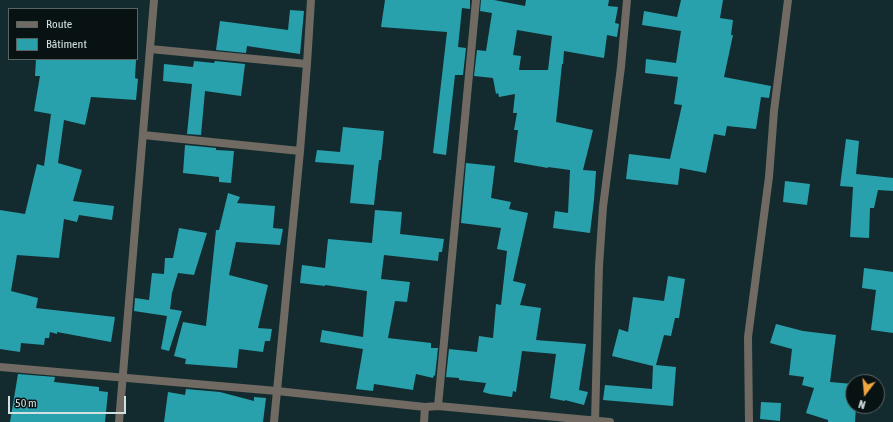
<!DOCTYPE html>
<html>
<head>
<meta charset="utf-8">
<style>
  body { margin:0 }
  #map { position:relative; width:893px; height:422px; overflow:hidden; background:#132b2e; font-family:"Asap Condensed",sans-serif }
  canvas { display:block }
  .legend { position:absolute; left:8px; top:8px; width:130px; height:52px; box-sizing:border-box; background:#081213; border:1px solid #596465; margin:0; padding:5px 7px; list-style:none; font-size:12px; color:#d2e0e1 }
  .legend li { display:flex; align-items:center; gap:8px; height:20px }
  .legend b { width:20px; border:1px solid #596465 }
  .north { position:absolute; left:845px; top:374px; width:40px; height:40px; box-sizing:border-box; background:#081213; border:1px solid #596465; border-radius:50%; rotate:196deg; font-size:11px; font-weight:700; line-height:16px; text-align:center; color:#d2e0e1 }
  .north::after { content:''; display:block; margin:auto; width:14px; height:18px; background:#f0a63f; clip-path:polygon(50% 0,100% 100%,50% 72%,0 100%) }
  .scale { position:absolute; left:8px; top:396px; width:118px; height:18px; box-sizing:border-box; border:2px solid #d2e0e1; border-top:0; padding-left:5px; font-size:12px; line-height:14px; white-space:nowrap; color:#d2e0e1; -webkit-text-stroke:3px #081213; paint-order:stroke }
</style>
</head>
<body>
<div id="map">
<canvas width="893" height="422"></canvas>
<ul class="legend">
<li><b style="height:5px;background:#706a62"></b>Route</li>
<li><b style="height:11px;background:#29a1ad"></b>Bâtiment</li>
</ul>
<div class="north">N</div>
<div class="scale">50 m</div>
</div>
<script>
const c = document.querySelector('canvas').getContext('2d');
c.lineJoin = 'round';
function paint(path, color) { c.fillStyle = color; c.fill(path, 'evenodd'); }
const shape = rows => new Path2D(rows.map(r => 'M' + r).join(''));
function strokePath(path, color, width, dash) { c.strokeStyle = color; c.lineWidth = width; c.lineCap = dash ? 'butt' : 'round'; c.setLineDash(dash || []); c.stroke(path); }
paint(shape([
  [385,0,470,0,470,9,462,8,458,47,466,48,463,75,455,75,446,155,433,153,447,32,381,27],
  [481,0,494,0,525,6,526,0,609,0,608,6,618,7,615,23,619,24,617,37,607,35,604,58,564,51,563,64,562,64,556,122,593,130,583,170,596,171,594,200,590,233,553,228,555,211,568,213,570,170,548,167,548,168,514,162,518,130,514,130,517,113,513,113,515,94,499,97,498,93,496,94,493,78,474,76,477,50,486,51,492,13,480,11],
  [517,30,552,36,548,70,519,70,521,56,513,55],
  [681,0,723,0,720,18,733,20,731,35,733,35,724,77,771,86,769,98,761,97,756,129,727,126,725,136,714,134,706,173,680,168,678,185,626,179,629,154,670,159,682,105,674,104,678,77,645,73,646,59,676,63,681,31,642,25,644,11,677,17],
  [290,10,304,11,300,54,247,46,246,53,216,50,220,21,288,30],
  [36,59,136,60,135,78,138,79,136,100,91,97,85,125,64,120,58,163,82,170,73,201,114,206,112,220,79,215,77,222,64,219,59,258,17,255,11,291,38,298,36,308,115,317,111,342,57,332,57,334,50,332,49,338,45,338,44,345,21,343,20,352,0,349,0,210,25,214,37,164,44,166,51,114,34,111,40,76,35,76],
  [194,61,214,63,215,61,245,64,241,96,205,91,201,135,187,134,192,84,163,81,164,64,193,67],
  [343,127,384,131,381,160,379,160,374,205,350,203,354,165,315,162,317,150,340,152],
  [846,139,859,141,856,174,893,178,893,191,878,190,874,208,870,208,869,238,850,237,853,187,840,186],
  [185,145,216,148,216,150,234,151,231,183,219,182,219,177,183,173],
  [466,163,495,166,491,198,511,202,509,209,528,213,513,281,526,284,520,305,541,308,536,340,586,344,579,390,588,392,584,405,565,400,565,401,550,398,556,354,522,351,516,392,513,391,512,397,490,394,483,392,486,383,459,380,459,378,446,377,449,349,477,352,479,336,493,338,496,304,501,305,507,251,497,249,501,228,461,223],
  [785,181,810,184,807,205,783,202],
  [228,193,240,197,237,203,275,206,273,228,283,229,280,245,236,242,229,275,268,285,258,328,272,329,270,341,265,341,263,352,239,349,237,368,185,364,186,359,174,356,183,322,206,326,216,230,219,230],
  [375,210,402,212,400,234,444,239,442,252,439,252,438,261,384,255,381,279,410,282,407,302,395,301,388,338,431,343,431,348,438,348,435,376,434,375,433,378,416,374,413,390,374,384,373,391,356,389,363,349,320,342,322,330,363,337,367,291,325,285,325,286,300,283,302,265,325,268,328,239,372,243],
  [179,228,207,233,194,275,178,273,172,293,170,309,182,311,169,351,161,349,167,316,134,311,135,298,149,300,152,273,164,274,165,258,173,258],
  [864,268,893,272,893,333,871,330,876,290,862,288],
  [668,276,685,279,679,318,675,318,671,336,664,335,656,365,676,367,673,406,603,400,605,385,652,389,653,366,612,356,619,329,628,332,633,297,664,301],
  [776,324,803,331,836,335,830,382,853,384,853,406,856,406,855,422,828,422,828,420,806,413,814,388,802,385,804,377,789,375,792,349,770,343],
  [18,374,55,377,54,382,99,387,99,391,108,392,105,422,10,422],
  [186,389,220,392,254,401,254,397,266,398,263,422,164,422,168,392,185,395],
  [761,402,781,403,780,421,760,419]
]), '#29a1ad');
strokePath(shape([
  [150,49,307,64],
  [143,135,300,151],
  [0,367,277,391,425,407,438,406,610,422],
  [438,406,476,0],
  [119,422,154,0],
  [274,422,300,151,307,64,311,0],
  [424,422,425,407],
  [595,422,599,266,603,207,621,67,627,0],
  [749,422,748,337,769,177,774,111,788,0]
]), '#706a62', 8);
</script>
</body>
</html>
